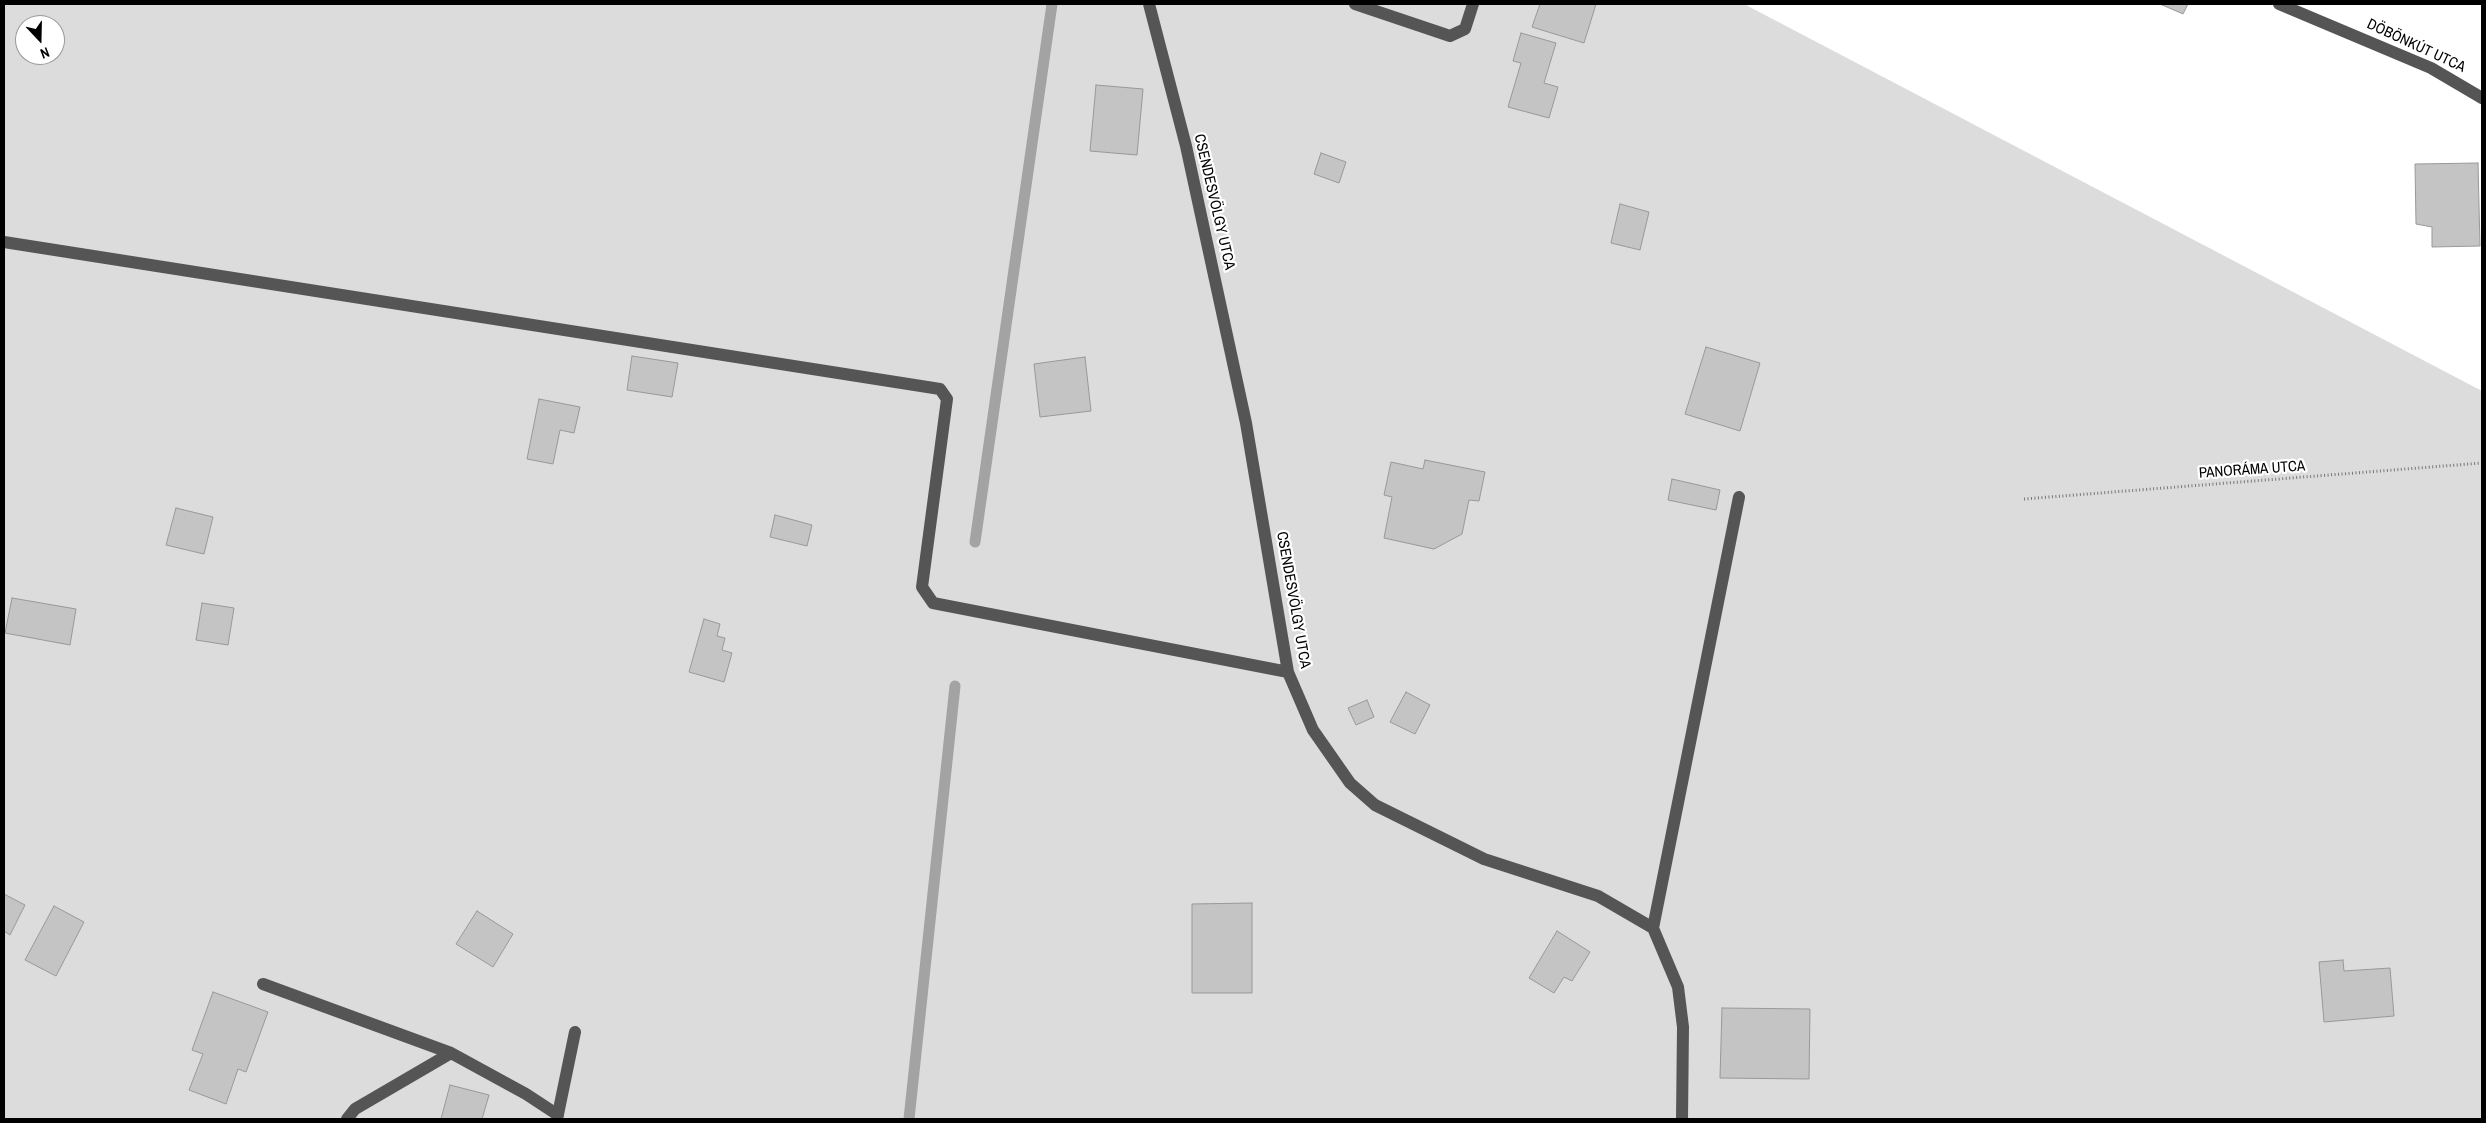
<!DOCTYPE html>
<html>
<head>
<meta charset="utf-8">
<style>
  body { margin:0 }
  #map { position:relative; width:2486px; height:1123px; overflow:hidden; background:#fff; font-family:"Archivo Narrow",sans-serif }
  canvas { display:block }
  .frame { position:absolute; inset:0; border:5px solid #000; pointer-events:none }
  .north { position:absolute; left:15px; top:15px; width:50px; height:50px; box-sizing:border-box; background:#fff; border:1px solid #999; border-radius:50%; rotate:159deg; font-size:14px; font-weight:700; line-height:20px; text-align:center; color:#000 }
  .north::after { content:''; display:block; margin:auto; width:18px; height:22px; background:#000; clip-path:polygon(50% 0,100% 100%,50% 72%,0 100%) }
</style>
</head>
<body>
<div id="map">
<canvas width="2486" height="1123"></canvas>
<div class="frame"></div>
<div class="north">N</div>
</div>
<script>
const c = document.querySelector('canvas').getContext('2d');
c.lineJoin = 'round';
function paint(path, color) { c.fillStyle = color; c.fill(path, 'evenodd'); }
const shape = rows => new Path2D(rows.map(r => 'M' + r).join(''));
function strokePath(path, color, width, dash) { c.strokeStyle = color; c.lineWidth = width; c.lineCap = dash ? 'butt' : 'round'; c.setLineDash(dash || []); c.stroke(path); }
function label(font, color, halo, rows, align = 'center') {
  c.font = font + ' "Archivo Narrow",sans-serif'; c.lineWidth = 4.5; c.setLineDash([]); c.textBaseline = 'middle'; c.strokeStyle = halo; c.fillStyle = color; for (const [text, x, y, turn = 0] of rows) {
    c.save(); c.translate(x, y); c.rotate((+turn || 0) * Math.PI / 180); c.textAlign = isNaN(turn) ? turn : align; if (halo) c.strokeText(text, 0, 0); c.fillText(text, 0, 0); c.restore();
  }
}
paint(shape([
  [4,4,1744,4,2482,391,2482,1119,4,1119],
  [25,25,55,25,55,55,25,55]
]), '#dcdcdc');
strokePath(shape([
  [975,542,1052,4],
  [909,1119,955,686]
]), '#a3a3a3', 11);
const building = shape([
  [1540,4,1596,4,1584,43,1532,27,1540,4],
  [2160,4,2188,4,2183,14,2160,4],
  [1521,33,1556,43,1544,83,1558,87,1549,118,1508,107,1521,63,1513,61,1521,33],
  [1096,85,1143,89,1137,155,1090,151,1096,85],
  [1321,153,1346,162,1339,183,1314,174,1321,153],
  [2478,163,2480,246,2432,247,2432,227,2416,224,2415,164,2478,163],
  [1620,204,1649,212,1640,250,1611,243,1620,204],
  [1706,347,1760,363,1740,431,1685,414,1706,347],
  [632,356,678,363,672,397,627,390,632,356],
  [1085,357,1091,411,1040,417,1034,364,1085,357],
  [539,399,580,407,574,433,560,430,553,464,527,459,539,399],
  [1425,460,1485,472,1479,501,1469,500,1462,534,1434,549,1384,538,1392,497,1384,495,1391,462,1423,469,1425,460],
  [1672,479,1720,490,1716,510,1668,500,1672,479],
  [176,508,213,517,204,554,166,545,176,508],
  [775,515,812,525,807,546,770,537,775,515],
  [12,598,76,609,70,645,5,633,12,598],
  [202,603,234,608,228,645,196,640,202,603],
  [704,619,720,624,717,636,725,638,722,650,732,653,724,682,689,672,704,619],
  [1406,692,1430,705,1415,734,1390,722,1406,692],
  [1367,700,1374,717,1356,725,1348,708,1367,700],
  [4,894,25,905,10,935,4,931,4,894],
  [1252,903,1252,993,1192,993,1192,904,1252,903],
  [54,906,84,922,56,976,25,960,54,906],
  [477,911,513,934,493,967,456,944,477,911],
  [1557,931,1590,952,1572,981,1564,977,1554,993,1529,978,1557,931],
  [2343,960,2344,971,2390,968,2394,1016,2324,1022,2319,962,2343,960],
  [213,992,268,1012,246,1072,238,1069,226,1104,189,1090,203,1054,192,1050,213,992],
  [1722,1008,1810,1009,1809,1079,1720,1078,1722,1008],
  [450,1085,489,1095,482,1119,441,1119,450,1085]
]);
paint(building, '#c4c4c4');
strokePath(building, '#999', 1);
strokePath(shape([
  [2024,499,2482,463]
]), '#777', 3, [1, 2.5]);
strokePath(shape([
  [1149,4,1186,146,1246,423,1288,672,1313,730,1350,783,1375,805,1484,859,1598,896,1653,928,1678,987,1683,1027,1682,1119],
  [1355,4,1450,36,1465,29,1473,4],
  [2279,4,2431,68,2482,98],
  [4,242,940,389,947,399,922,587,933,603,1288,672],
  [1653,928,1739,497],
  [263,984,451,1053,355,1109,347,1119],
  [451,1053,526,1094,558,1115],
  [557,1119,575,1032]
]), '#555', 12);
label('15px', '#000', '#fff', [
  ["DÖBÖNKÚT UTCA",2416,46,25],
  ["CSENDESVÖLGY UTCA",1214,202,77],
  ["PANORÁMA UTCA",2252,470,-4],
  ["CSENDESVÖLGY UTCA",1293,600,80]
]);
</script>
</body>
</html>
